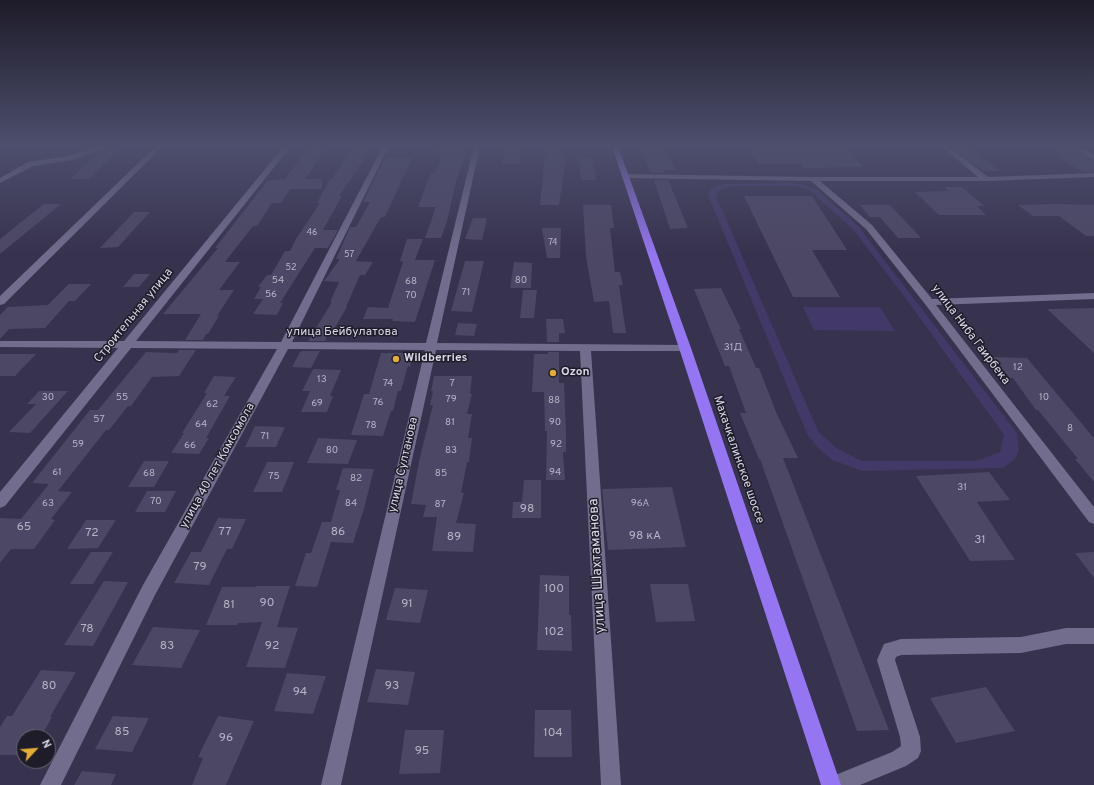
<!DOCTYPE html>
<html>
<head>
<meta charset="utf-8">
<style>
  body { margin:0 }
  #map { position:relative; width:1094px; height:785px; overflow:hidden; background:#37324d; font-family:Overpass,sans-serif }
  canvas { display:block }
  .north { position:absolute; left:16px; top:729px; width:40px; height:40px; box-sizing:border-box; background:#1e1c28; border:1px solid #696775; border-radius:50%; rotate:64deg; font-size:11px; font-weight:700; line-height:16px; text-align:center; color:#d9d7e8 }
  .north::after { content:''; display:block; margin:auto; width:14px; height:18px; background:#e5ad35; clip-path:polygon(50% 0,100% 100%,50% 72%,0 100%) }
</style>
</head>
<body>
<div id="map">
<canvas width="1094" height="785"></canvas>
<div class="north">N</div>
</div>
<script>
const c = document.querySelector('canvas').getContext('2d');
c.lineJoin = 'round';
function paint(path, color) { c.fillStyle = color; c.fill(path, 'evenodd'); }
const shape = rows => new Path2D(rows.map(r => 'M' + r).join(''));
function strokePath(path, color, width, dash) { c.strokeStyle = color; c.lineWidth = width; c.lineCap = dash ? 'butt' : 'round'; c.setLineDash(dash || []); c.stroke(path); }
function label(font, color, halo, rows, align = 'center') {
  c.font = font + ' Overpass,sans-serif'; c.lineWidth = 3; c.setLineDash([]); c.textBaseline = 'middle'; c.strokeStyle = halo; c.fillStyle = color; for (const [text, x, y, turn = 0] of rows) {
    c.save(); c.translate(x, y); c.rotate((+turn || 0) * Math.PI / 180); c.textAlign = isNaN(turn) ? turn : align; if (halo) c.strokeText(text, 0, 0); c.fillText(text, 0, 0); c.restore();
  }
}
paint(shape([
  [778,181,800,184,816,189,858,226,1017,433,1019,450,1015,459,1003,468,862,471,832,460,818,448,807,434,708,195,711,189,723,184,778,183],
  [733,186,796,186,809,190,852,228,907,300,1004,435,1000,452,976,461,862,461,836,448,818,431,716,196,718,192,722,189],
  [803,307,880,307,895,331,814,330]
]), '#433968');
paint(shape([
  [318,146,327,146,305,179,322,179,322,189,290,189,281,203,272,203,257,226,253,226,225,262,240,262,219,290,234,290,217,316,219,316,208,334,206,334,203,340,185,340,201,314,163,314,218,248,215,248,268,180,285,179,309,148],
  [353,146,369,146,363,158,365,158,339,196,342,196,323,230,338,230,328,248,315,248,280,303,283,303,277,315,253,314,263,299,254,299,261,287,258,287,267,275,271,275,285,251,290,251,296,239,320,203,317,203,330,179,332,179],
  [432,146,468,146,457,178,447,221,441,238,425,238,436,207,418,207,431,173,435,173,441,159,442,159],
  [506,146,522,146,519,164,502,164],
  [546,146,561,146,561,157,566,158,559,205,540,205],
  [638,146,663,146,676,170,663,170,665,173,651,173],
  [748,146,845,146,863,167,804,168,801,164,759,164],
  [969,148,1000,171,983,171,954,149],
  [1050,148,1071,148,1094,161,1094,172,1083,172,1059,158,1066,158],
  [118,150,89,179,70,179,101,151],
  [385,158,412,158,385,217,381,217,356,261,373,262,365,275,360,275,346,307,347,307,330,336,327,336,325,341,308,341,332,302,330,302,339,282,324,281,340,259,336,259,350,227,356,227,370,202,363,202],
  [579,158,593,158,596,180,581,180],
  [654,180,668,180,688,228,670,229],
  [944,187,962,187,984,206,977,206,986,215,939,215,915,192,949,191],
  [744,196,812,196,847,250,812,250,840,297,793,297],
  [44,204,61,204,0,254,0,239],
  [1056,204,1094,205,1094,236,1086,236,1059,216,1033,216,1018,205],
  [583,205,611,205,614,228,610,228,615,272,620,272,623,285,619,285,626,333,613,333,609,301,594,302,586,257],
  [860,205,890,205,921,238,898,238,880,217,870,217],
  [134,212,150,212,118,247,100,248],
  [473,218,487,218,482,240,465,239],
  [542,228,561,228,560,258,547,258],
  [407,239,423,239,415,260,435,260,415,322,392,321,393,319,363,319,368,307,388,308,403,262,400,261],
  [465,261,484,261,472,312,451,311],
  [514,262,532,263,531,288,510,288],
  [134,274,150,274,139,287,123,287],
  [69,284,91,284,75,301,69,301,45,328,9,329,0,339,0,315,8,307,48,305],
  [721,288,741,329,739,329,756,368,759,368,776,412,798,458,783,458,889,730,857,731,760,459,759,459,740,413,746,413,729,366,725,366,694,289],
  [523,290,537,290,534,318,520,318],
  [1094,308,1094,353,1047,309],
  [546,319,563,319,565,333,559,333,559,342,547,342],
  [458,323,477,324,474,336,455,335],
  [179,350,196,350,179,376,152,377,131,406,128,406,109,430,106,430,58,491,72,492,51,519,55,520,34,549,11,549,0,563,0,518,21,519,49,484,32,483,90,410,98,410,146,352,174,353,177,353],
  [302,351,320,351,311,368,292,367,300,352],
  [548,352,559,352,559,383,564,383,566,433,566,452,563,452,565,480,546,480,547,431,545,431,544,392,532,392,534,354,548,354],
  [381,353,414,353,410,367,408,366,401,391,398,391,393,411,391,411,383,436,351,435,364,394,369,394],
  [0,354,36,354,15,376,0,376],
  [993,357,1027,358,1094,438,1094,482,1075,459,1078,459,1038,410,1036,410,1013,378,1010,378],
  [313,369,341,370,330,396,333,396,327,412,301,412,310,391,302,391],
  [214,376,236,377,224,396,230,396,206,438,209,438,199,454,171,453,184,433,182,433,207,393,204,393],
  [434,376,472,376,470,394,472,394,467,414,472,414,468,438,472,438,469,462,467,462,461,493,464,493,456,523,476,524,473,552,432,551,437,517,423,517,426,505,411,504,420,457,433,405,430,405,433,391,431,391],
  [39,391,68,391,30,433,9,432,36,404,27,404],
  [255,426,285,427,276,447,245,447],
  [318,438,357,440,348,464,307,463],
  [144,461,169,461,154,487,128,487],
  [267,462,294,462,282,492,253,492],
  [343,468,374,469,364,509,353,543,331,542,317,587,295,586,306,553,311,553,322,522,331,522,340,490,336,490],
  [989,472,1010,500,977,502,1015,560,970,561,916,476],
  [524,480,541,480,541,518,512,518,513,502,522,502],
  [672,487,686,547,608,550,602,489],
  [147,491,176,491,165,512,135,512],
  [218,518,246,519,232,549,227,549,209,585,174,583,191,552,201,552],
  [86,520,116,520,98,548,67,549],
  [91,552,113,552,93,584,70,584],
  [1094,552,1094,578,1075,553],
  [540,575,569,576,569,615,571,615,572,651,537,650],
  [104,581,128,582,93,646,64,645],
  [650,584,688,584,695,621,656,622],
  [256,586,290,586,277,627,298,628,285,668,246,667,262,622,238,623,237,625,206,625,222,587,256,587],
  [395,588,428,590,420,623,386,620],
  [153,627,200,630,181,668,132,665],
  [376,669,415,672,408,705,367,702],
  [41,670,76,672,50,717,52,717,41,737,24,737,24,755,0,755,0,727,7,716,12,716],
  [287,673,326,676,313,714,274,711],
  [986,687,1015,731,956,743,930,698],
  [535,710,571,710,572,757,534,757],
  [113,716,149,718,132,752,95,749],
  [218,716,254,721,226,785,192,785,203,758,198,757],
  [405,730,444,730,440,773,399,774],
  [82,771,116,774,111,785,74,785]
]), '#4c4764');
paint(shape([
  [100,146,110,146,72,160,33,166,0,183,0,178,28,162,68,156,100,146],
  [156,146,163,146,4,304,0,305,0,296,156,146],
  [284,146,291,146,136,341,281,342,383,146,389,146,292,342,426,343,474,146,480,146,437,343,685,345,689,346,691,348,689,350,685,351,591,351,621,785,601,785,580,351,436,350,341,785,321,785,425,350,288,349,155,595,61,785,40,785,143,585,277,349,131,348,5,506,0,508,0,492,118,348,0,347,0,341,124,341,284,146],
  [941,146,948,146,988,177,1094,173,1094,177,986,181,820,181,872,225,932,299,1094,293,1094,299,936,305,1094,507,1094,524,1089,522,925,304,866,229,811,181,626,178,622,176,626,174,813,177,978,177,941,146],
  [1070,146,1078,146,1094,155,1094,160,1070,146],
  [1066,628,1094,628,1094,644,1066,644,1021,653,901,655,896,657,895,660,920,737,921,751,918,758,906,766,860,785,825,785,828,778,892,752,901,746,900,737,877,660,884,644,901,639,1021,637,1066,628]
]), '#726d8c');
paint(shape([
  [612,146,618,146,691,348,841,785,821,785,679,348,612,146]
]), '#9576f2');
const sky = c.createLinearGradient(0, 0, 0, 256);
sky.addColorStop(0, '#1e1c2a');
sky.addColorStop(0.57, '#4d4f6d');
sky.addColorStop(1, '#4d4f6d00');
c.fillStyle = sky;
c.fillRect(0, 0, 1094, 256);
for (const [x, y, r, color] of [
  [396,359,4,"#e5ad35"],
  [553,373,4,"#e5ad35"]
]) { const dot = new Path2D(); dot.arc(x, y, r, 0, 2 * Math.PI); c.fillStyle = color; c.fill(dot); strokePath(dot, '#1e1c28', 1.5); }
label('9px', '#b6b3c7', null, [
  ["46",312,233],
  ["74",553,243],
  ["57",349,255],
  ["52",291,268]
]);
label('10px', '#b6b3c7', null, [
  ["54",278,281],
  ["80",521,281],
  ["68",411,282],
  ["71",466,293],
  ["56",271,295],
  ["70",411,296],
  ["31Д",733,348],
  ["12",1018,368],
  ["13",322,380],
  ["74",388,384],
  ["7",452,384],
  ["30",48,398],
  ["55",122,398],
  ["10",1044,398],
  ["79",451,400],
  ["88",554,401],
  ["76",378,403],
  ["69",317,404],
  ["62",212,405],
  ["57",99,420],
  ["81",450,423],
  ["90",555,423],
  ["64",201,425],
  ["78",371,426],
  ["8",1070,429],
  ["71",265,437],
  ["59",78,445],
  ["92",556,445],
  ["66",190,446],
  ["80",332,451],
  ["83",451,451],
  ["61",57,473],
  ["94",555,473],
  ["68",149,474],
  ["85",441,474],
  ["75",274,477],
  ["82",356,479],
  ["31",962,488],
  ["70",156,502],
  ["63",48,504],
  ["84",351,504],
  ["96А",640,504],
  ["87",440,505]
]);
label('12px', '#d9d7e8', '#1e1c28', [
  ["Строительная улица",134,316,-51],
  ["улица Бейбулатова",342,333],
  ["улица Ниба Гаирбека",970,335,53],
  ["Махачкалинское шоссе",738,460,71],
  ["улица Султанова",404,465,-77],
  ["улица 40 лет Комсомола",218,466,-61]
]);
label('bold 12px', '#d9d7e8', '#1e1c28', [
  ["Wildberries",404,359],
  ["Ozon",561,373]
], 'left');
label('12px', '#b6b3c7', null, [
  ["98",527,510],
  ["65",24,528],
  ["77",225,533],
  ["86",338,533],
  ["72",92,534],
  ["98 кА",645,537],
  ["89",454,538],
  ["31",980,541],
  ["79",200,568],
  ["100",554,590],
  ["90",267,604],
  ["91",407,605],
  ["81",229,606],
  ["78",87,630],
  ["102",554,633],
  ["83",167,647],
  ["92",272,647],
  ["80",49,687],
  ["93",392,687],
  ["94",300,693],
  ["85",122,733],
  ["104",553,734],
  ["96",226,739],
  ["95",422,752]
]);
label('14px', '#d9d7e8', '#1e1c28', [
  ["улица Шахтаманова",598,566,-93]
]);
</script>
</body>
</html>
